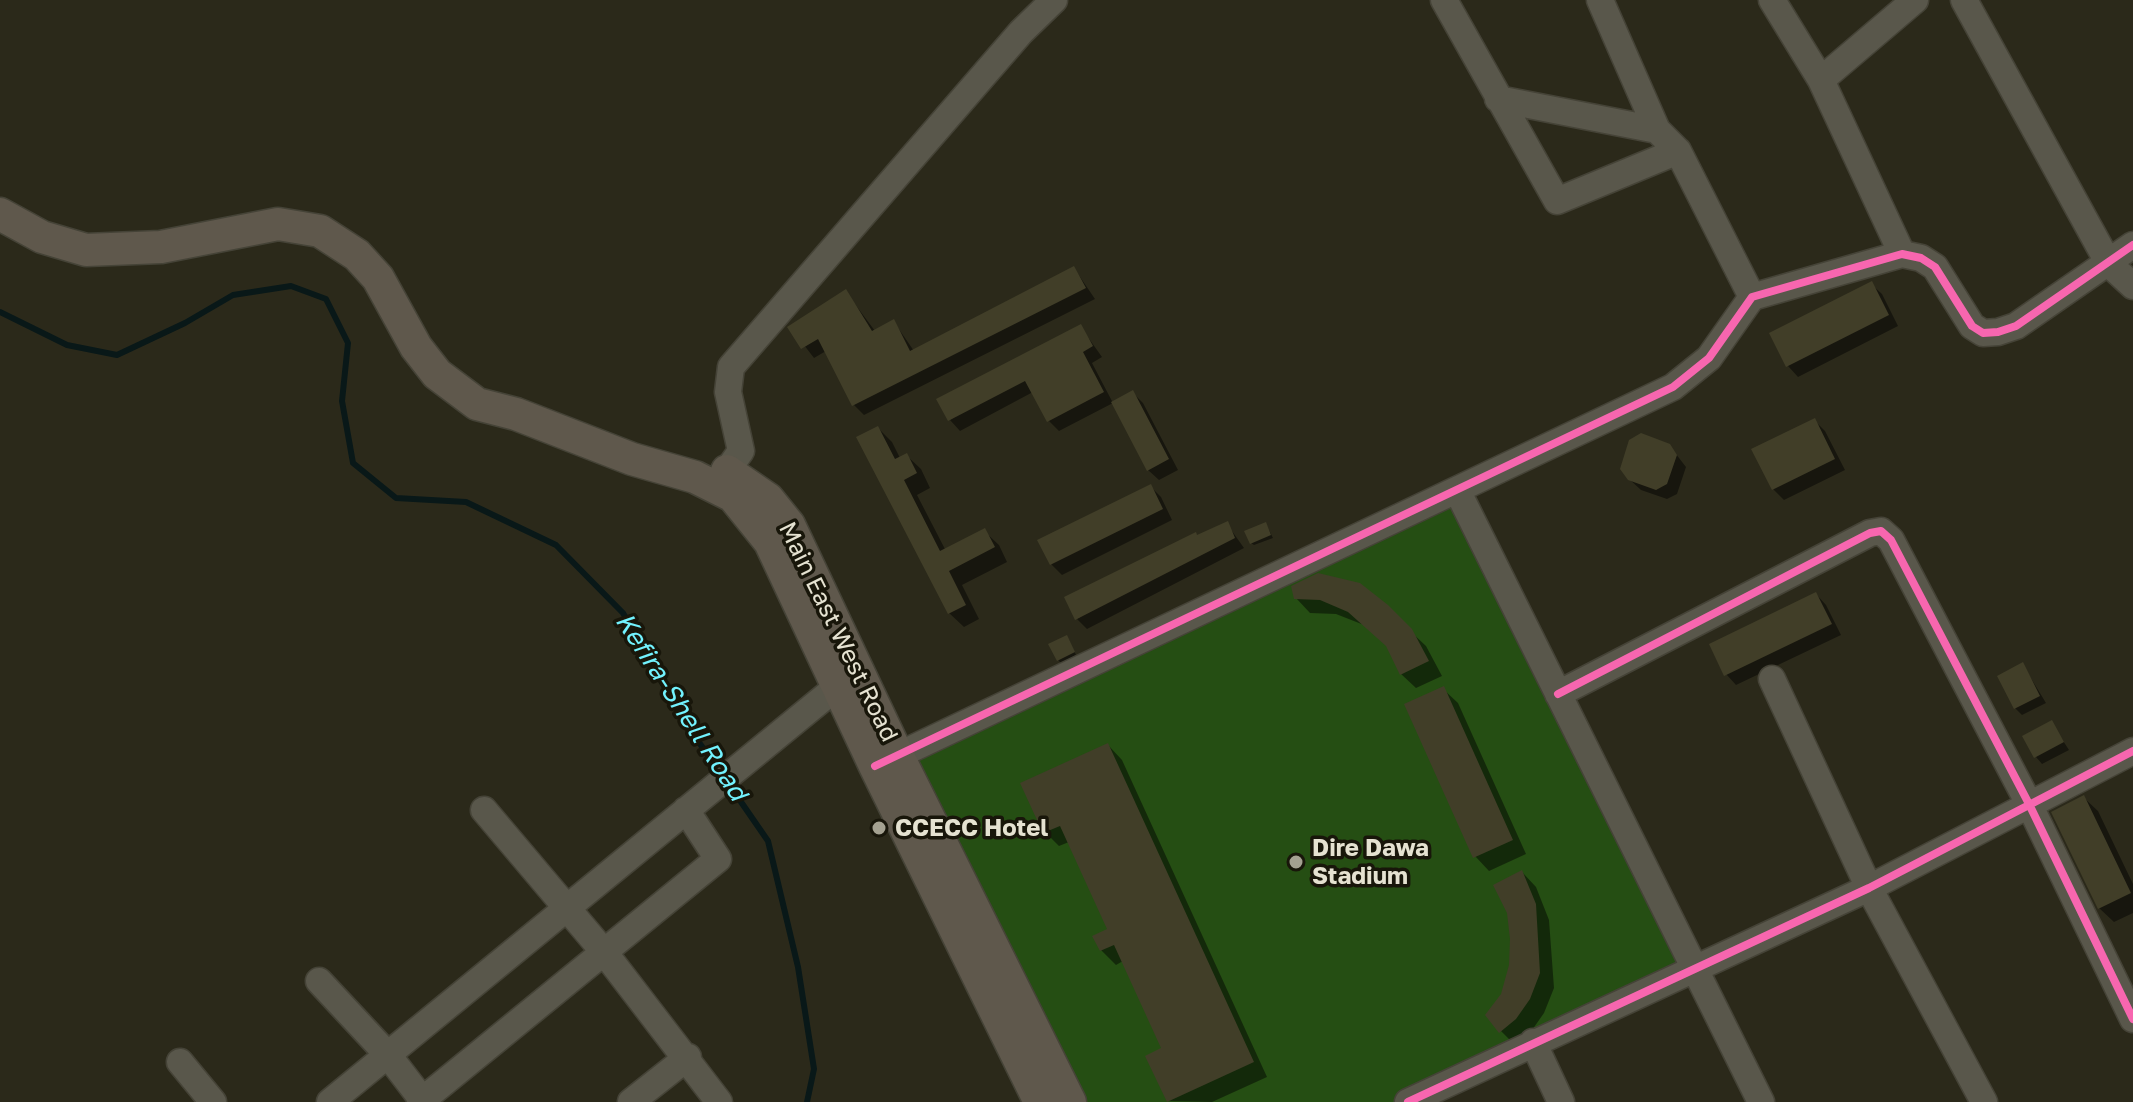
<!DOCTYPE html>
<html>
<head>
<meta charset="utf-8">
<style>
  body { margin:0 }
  canvas { display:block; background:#2b291a }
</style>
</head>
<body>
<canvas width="2133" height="1102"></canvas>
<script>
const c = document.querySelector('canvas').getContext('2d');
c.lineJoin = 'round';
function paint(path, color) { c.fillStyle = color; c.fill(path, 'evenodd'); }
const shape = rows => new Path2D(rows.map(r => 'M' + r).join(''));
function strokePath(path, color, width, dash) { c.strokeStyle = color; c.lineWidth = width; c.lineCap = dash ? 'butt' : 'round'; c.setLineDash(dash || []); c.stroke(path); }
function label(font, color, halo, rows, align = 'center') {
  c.font = font + ' "Golos Text",sans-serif'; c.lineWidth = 7; c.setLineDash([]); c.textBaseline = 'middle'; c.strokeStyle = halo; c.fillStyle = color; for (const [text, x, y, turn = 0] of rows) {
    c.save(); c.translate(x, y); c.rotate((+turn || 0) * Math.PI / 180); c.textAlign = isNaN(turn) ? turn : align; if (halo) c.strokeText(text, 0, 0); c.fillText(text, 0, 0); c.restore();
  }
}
paint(shape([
  [1458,492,1695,967,1408,1102,1070,1102,898,756]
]), '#254e13');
paint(shape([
  [1074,268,1095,299,864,415,854,405,826,351,814,358,790,327,846,292,875,331,894,322,914,351],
  [1871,284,1882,294,1898,326,1798,377,1788,366,1772,334],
  [1080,326,1102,357,1092,363,1113,403,1059,431,1049,421,1033,392,960,431,950,420],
  [1133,393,1143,403,1178,470,1159,480,1148,470],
  [1814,420,1825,431,1845,470,1784,500,1773,489],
  [878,428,892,442,900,458,906,455,921,469,930,488,917,495,946,551,984,531,999,545,1007,562,962,585,979,619,964,627,949,613],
  [1669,445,1686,467,1677,494,1667,499,1641,490,1629,479],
  [1151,487,1161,497,1172,520,1062,575,1051,564],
  [1227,524,1244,548,1087,629,1077,619],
  [1266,524,1273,538,1254,545,1251,543],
  [1293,588,1410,631,1426,646,1442,676,1416,688,1401,674,1389,648,1364,625,1336,614,1310,613,1296,598],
  [1816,594,1826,605,1841,635,1736,685,1726,674],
  [1069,640,1076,655,1061,663,1058,660],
  [2023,665,2046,703,2022,715,2015,708],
  [1443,689,1458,703,1526,854,1489,871,1475,856],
  [2051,722,2069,750,2042,764,2036,757],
  [1108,745,1122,760,1267,1077,1212,1102,1168,1101,1164,1049,1123,961,1116,965,1101,950,1110,930,1069,842,1059,846,1045,832],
  [2083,797,2098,811,2133,884,2133,913,2114,922,2099,908],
  [1522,872,1536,887,1549,920,1554,988,1544,1013,1530,1033,1515,1045,1501,1031]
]), '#0007');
strokePath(shape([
  [0,312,67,345,117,355,185,323,233,295,291,286,326,299,348,343,342,401,353,463,396,498,466,502,556,545,623,613,685,723,721,773],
  [730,786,768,841,798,967,814,1069,807,1102]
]), '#091818', 6);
paint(shape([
  [1074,266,1086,288,852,406,818,339,801,349,787,327,846,289,872,331,894,319,910,351],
  [1872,281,1889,315,1786,367,1769,333],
  [1081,324,1093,346,1083,352,1104,392,1047,422,1025,381,948,421,936,399],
  [1133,390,1169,459,1147,471,1111,402],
  [1815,418,1835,459,1772,490,1751,449],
  [878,426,895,459,907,453,917,473,904,480,940,551,985,528,995,547,949,571,966,605,948,614,856,437],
  [1641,433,1670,444,1677,455,1667,484,1656,490,1628,480,1620,469,1629,440],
  [1151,484,1163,509,1050,565,1037,540],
  [1228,521,1235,538,1075,620,1064,597,1196,532,1197,535],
  [1266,522,1271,535,1250,544,1244,531],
  [1318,573,1360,583,1388,605,1412,629,1429,661,1400,675,1386,646,1348,612,1320,600,1294,599,1291,586],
  [1816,592,1832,624,1724,676,1709,644],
  [1067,635,1075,652,1057,661,1048,644],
  [2023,662,2040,696,2014,709,1997,676],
  [1444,686,1513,840,1473,858,1404,704],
  [2052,720,2064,742,2034,758,2022,736],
  [1108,743,1254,1062,1167,1102,1145,1056,1161,1048,1114,945,1100,951,1092,936,1107,929,1060,826,1043,833,1020,783],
  [2084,795,2131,893,2098,909,2051,812],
  [1522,870,1536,904,1540,973,1530,999,1516,1019,1499,1033,1485,1015,1501,994,1509,965,1510,939,1507,913,1493,885]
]), '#413e28');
const minor = shape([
  [1444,0,1557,201,1678,151],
  [1600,0,1657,130,1678,151,1752,297],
  [1772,0,1821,80,1902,254],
  [1964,0,2109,264,2133,286],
  [1821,80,1915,0],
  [1498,99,1657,130],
  [717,485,741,451,728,392,731,367,1021,32,1054,0],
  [1458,492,1761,1102],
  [1772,679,1869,888,1984,1102],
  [1558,694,1870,533,1881,531,1891,540,2029,804,2133,1019],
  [882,763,1673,387,1709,358,1752,297,1902,254,1921,258,1935,267,1972,326,1983,333,1998,332,2016,326,2133,245],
  [484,810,604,952,719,1102],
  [319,981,388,1055,424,1102],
  [1533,1042,1561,1102],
  [180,1062,213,1102],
  [330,1102,838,686,853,678],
  [420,1102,718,859,686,810],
  [631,1102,688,1057],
  [1408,1102,1869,888,2133,751]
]);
const major = shape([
  [0,214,42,237,86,250,161,247,278,224,320,231,357,255,378,278,416,347,437,374,477,404,516,414,632,459,695,477,733,496,770,542,875,766,1040,1102],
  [727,471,768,499,789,525,898,756,1070,1102]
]);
strokePath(minor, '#454337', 29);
strokePath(major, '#454337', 35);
strokePath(minor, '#59574b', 26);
strokePath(major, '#5f584c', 32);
strokePath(shape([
  [1558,694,1870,533,1881,531,1891,540,2029,804,2133,1019],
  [875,766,1673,387,1709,358,1752,297,1902,254,1921,258,1935,267,1972,326,1983,333,1998,332,2016,326,2133,245],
  [1408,1102,1869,888,2133,751]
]), '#f766af', 8);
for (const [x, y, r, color] of [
  [879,828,8,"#a4a191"],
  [1296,862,8,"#a4a191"]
]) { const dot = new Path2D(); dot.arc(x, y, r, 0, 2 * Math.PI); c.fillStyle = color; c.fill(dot); strokePath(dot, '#18160a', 3); }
label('24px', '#e5e2d1', '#18160a', [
  ["Main East West Road",838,632,64]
]);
label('bold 24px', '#e5e2d1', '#18160a', [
  ["CCECC Hotel",895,828],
  ["Dire Dawa",1312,848],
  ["Stadium",1312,876]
], 'left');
label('italic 26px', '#72f2fe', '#18160a', [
  ["Kefira-Shell Road",681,707,57]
]);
</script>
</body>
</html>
